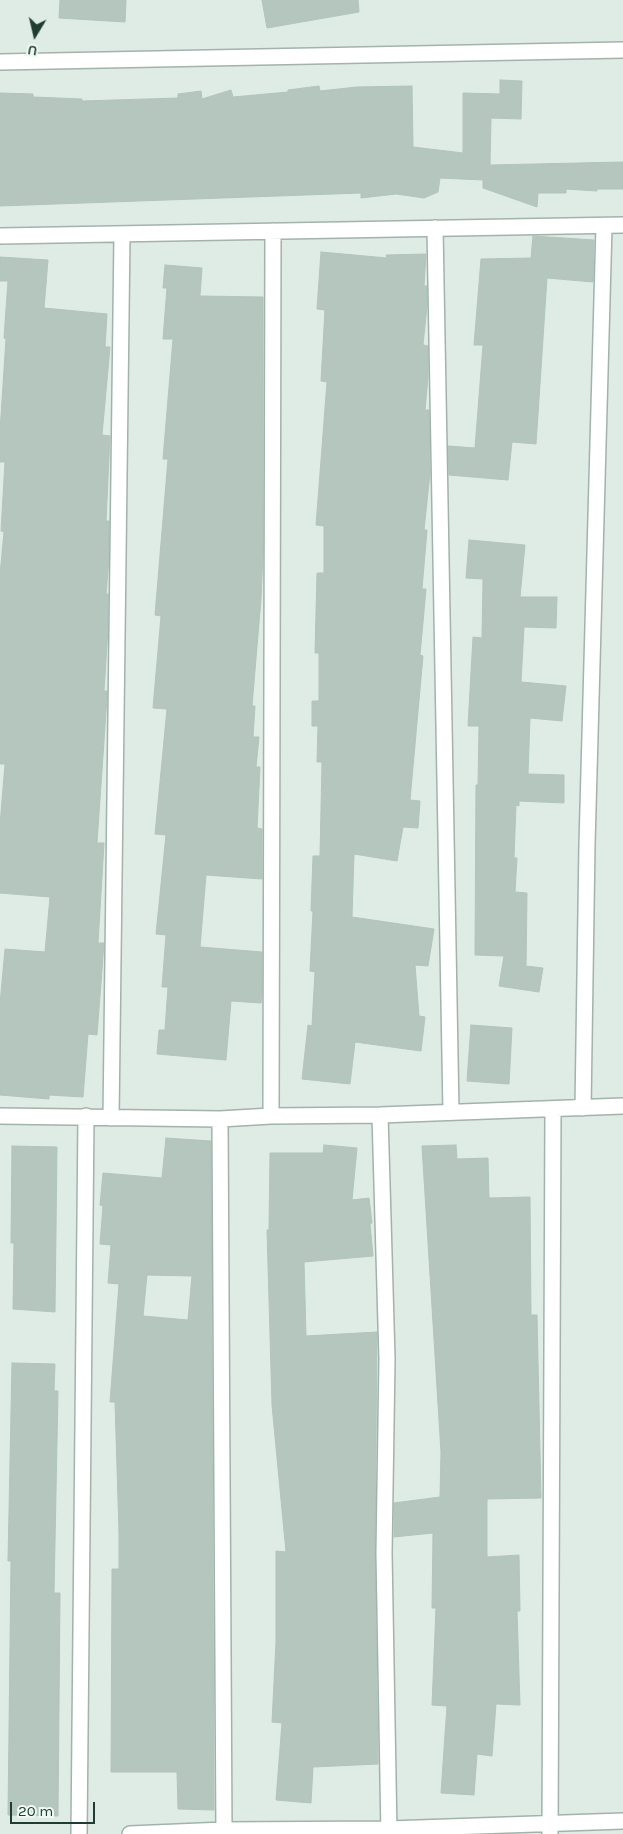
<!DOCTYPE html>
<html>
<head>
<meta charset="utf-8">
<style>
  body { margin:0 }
  #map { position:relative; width:623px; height:1834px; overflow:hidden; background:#dfebe5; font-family:Karla,sans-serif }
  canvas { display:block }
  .north { position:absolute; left:10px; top:10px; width:50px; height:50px; -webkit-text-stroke:4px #eff8f3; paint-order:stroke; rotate:189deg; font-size:14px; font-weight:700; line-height:20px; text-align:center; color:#1f3d33 }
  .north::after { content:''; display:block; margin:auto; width:18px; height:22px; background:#1f3d33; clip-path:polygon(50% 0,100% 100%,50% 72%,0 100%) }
  .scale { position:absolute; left:10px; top:1802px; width:85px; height:22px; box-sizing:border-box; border:2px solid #1f3d33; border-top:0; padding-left:6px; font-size:15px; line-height:18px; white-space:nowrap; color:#1f3d33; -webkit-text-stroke:4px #eff8f3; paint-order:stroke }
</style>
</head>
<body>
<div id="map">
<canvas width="623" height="1834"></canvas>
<div class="north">U</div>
<div class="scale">20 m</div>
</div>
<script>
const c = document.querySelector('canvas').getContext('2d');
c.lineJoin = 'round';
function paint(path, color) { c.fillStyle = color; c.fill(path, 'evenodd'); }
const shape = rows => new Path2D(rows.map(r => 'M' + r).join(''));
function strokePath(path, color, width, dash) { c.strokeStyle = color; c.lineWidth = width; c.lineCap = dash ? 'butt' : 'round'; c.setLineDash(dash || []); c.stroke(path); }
const building = shape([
  [60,0,126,0,125,22,59,18,60,0],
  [262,0,358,0,359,12,267,28,262,0],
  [500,80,522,81,521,119,491,118,490,165,623,162,623,189,597,189,597,191,566,189,566,193,538,193,537,207,483,188,483,180,440,178,438,192,424,198,396,194,361,198,361,193,0,206,0,93,33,94,33,97,82,99,82,101,178,98,178,94,201,91,202,99,231,90,233,97,288,92,288,90,319,86,320,91,357,87,412,86,413,147,463,153,463,93,500,94,500,80],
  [533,236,594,240,593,282,547,278,536,444,512,442,508,480,449,475,448,446,475,448,483,345,474,345,481,259,531,258,533,236],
  [321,252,387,258,386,255,426,254,424,286,427,286,427,306,423,345,428,346,428,377,425,410,429,410,430,473,424,530,427,530,422,589,426,589,420,655,423,656,410,800,420,801,418,828,403,827,397,861,354,854,352,917,434,929,428,966,415,965,419,1016,425,1017,421,1051,355,1042,350,1084,302,1079,308,1025,312,1026,315,972,310,971,313,911,311,911,313,856,320,856,322,762,317,762,318,726,312,726,312,701,319,701,319,653,315,653,317,573,324,573,324,526,316,525,327,382,321,381,325,310,317,309,321,252],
  [0,257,48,260,44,308,107,314,105,347,110,347,102,435,110,436,106,521,109,521,109,559,106,594,108,594,108,628,104,691,107,691,107,697,97,843,104,843,98,943,104,943,97,1035,88,1034,83,1097,49,1095,49,1099,0,1095,0,1004,5,949,45,952,50,897,0,893,0,825,5,764,0,764,0,575,4,532,1,531,5,462,0,462,0,431,6,339,4,338,8,281,0,281,0,257],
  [165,265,202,268,200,296,263,297,263,554,261,599,252,706,255,706,253,737,259,737,256,767,260,767,257,828,262,829,262,879,206,875,200,947,262,952,262,994,261,1003,231,1001,226,1060,157,1054,159,1030,165,1030,168,987,162,987,166,935,156,934,166,835,155,834,167,709,153,708,161,616,155,615,168,459,163,459,173,339,163,339,167,288,163,288,165,265],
  [469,540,525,545,520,597,557,597,556,628,524,627,521,682,566,686,562,721,530,718,528,774,564,775,564,803,519,801,519,806,516,805,514,858,517,858,515,892,527,893,526,966,543,968,539,992,499,986,504,956,475,955,476,785,478,785,479,726,468,726,473,637,482,638,483,579,466,578,469,540],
  [471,1025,512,1028,509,1084,467,1081,471,1025],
  [166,1138,211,1141,214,1810,178,1809,177,1772,111,1772,112,1569,119,1569,119,1532,115,1402,110,1402,119,1284,108,1283,111,1245,100,1244,103,1206,100,1205,103,1173,162,1178,166,1138],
  [147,1275,192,1276,188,1320,143,1316,147,1275],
  [324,1145,357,1148,352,1200,369,1198,372,1223,370,1224,373,1256,304,1262,306,1336,377,1332,375,1553,378,1764,313,1767,311,1803,276,1800,282,1723,272,1722,276,1642,276,1551,286,1552,272,1405,267,1230,269,1230,270,1153,323,1153,324,1145],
  [456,1145,457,1159,488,1158,489,1198,530,1197,531,1315,537,1315,541,1498,487,1499,487,1557,519,1555,520,1611,517,1611,520,1705,496,1704,492,1756,477,1754,474,1795,441,1793,447,1706,432,1705,436,1608,432,1608,433,1533,394,1537,394,1503,440,1497,441,1452,422,1146,456,1145],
  [12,1146,57,1147,55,1312,13,1309,14,1243,11,1243,12,1146],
  [12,1363,55,1364,54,1391,58,1391,54,1593,60,1593,58,1816,8,1815,11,1561,8,1561,12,1363]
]);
paint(building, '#b4c6be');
strokePath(building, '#b1c5bc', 1);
const minor = shape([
  [0,62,623,50],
  [435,228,451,1112],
  [0,236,623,225],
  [583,1108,587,844,604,226],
  [380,1115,387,1359,384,1553,389,1834],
  [0,1116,220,1119,271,1116,380,1115,623,1106],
  [271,1116,273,231],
  [111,1118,122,234],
  [220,1119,224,1834],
  [79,1834,86,1116],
  [130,1834,224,1830,389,1829,623,1821],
  [550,1834,553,1110]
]);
strokePath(minor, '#a2b3ac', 18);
strokePath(minor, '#fff', 15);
</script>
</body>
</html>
